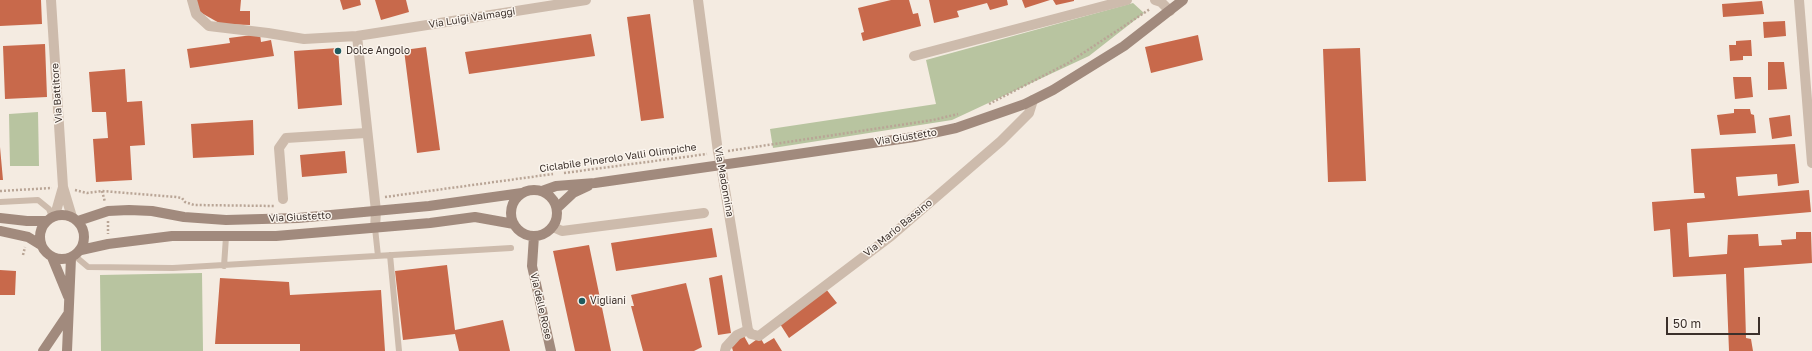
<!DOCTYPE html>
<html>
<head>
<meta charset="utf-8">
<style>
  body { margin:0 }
  #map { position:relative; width:1812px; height:351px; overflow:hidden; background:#f4ebe1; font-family:"Golos Text",sans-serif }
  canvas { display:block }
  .scale { position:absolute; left:1666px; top:317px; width:94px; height:18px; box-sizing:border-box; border:2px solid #3b302b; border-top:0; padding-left:5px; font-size:12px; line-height:14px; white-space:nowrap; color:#3b302b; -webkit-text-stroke:3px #fbf5ee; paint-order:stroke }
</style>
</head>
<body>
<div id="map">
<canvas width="1812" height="351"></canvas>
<div class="scale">50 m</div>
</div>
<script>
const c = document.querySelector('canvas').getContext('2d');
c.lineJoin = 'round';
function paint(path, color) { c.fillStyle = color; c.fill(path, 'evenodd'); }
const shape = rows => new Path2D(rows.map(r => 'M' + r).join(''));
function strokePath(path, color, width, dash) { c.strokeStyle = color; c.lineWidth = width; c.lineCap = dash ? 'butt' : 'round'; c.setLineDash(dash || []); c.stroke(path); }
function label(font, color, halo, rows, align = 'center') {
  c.font = font + ' "Golos Text",sans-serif'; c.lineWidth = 3; c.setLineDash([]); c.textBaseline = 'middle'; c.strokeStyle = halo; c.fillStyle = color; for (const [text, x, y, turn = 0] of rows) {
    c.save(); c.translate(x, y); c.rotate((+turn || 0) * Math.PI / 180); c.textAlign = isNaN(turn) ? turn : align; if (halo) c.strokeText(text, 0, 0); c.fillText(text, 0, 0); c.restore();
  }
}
paint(shape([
  [1133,3,1144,13,1089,56,952,120,773,148,770,129,936,104,926,60],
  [38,112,39,166,10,166,9,114],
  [202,273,203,351,101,351,100,275]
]), '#b8c4a0');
paint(shape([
  [0,0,41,0,42,24,0,26],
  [195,0,241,0,240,11,250,11,250,25,221,24,198,11],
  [340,0,360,0,361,5,343,10],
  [375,0,406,0,409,12,381,20],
  [891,0,909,0,913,14,918,13,921,26,863,41,861,33,864,32,858,8],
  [929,0,1007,0,1008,5,990,10,987,3,957,11,959,17,934,23],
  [1022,0,1050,0,1025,8],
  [1053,0,1074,0,1074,1,1056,5],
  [1762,1,1764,14,1723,17,1722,4],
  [650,14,664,118,641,121,627,17],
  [1785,21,1786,36,1764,38,1763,22],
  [260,34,261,42,271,40,274,56,190,68,187,49,230,43,229,38],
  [591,34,595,56,469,74,465,52],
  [1198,35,1203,60,1151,73,1145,47],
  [1751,40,1752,56,1743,56,1743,60,1730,61,1729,45,1736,45,1736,41],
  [45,44,47,97,5,99,3,46],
  [426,47,440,150,417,153,404,50],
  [338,48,342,105,298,109,294,51],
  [1360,48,1366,181,1328,182,1323,49],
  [1768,62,1784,62,1787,89,1768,90],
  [125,69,127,102,142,101,145,145,130,146,132,180,96,182,93,139,108,138,106,112,92,112,89,72],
  [1733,77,1751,77,1753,97,1735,99],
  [1734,109,1750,109,1751,114,1754,115,1756,133,1720,135,1717,115,1734,113],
  [1790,115,1792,136,1772,139,1769,118],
  [253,120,254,155,193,158,191,124],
  [1795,144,1799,183,1778,186,1777,174,1736,177,1738,196,1809,190,1811,212,1687,223,1689,257,1727,254,1728,235,1758,234,1759,246,1782,245,1781,240,1796,239,1796,232,1811,232,1812,263,1744,268,1746,338,1751,339,1753,351,1729,351,1726,274,1673,277,1670,229,1654,231,1652,202,1705,198,1704,193,1694,193,1691,149],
  [0,147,3,180,0,180],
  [345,151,347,173,302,177,300,155],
  [712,228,717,257,616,271,611,243],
  [589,245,611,351,575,351,553,251],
  [447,265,455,330,503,320,510,351,459,351,455,334,403,340,395,271],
  [0,270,16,271,15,295,0,295],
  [722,275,731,333,718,335,709,278],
  [220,278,289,282,290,295,381,290,385,351,300,351,300,344,215,344],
  [686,283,702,347,694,351,643,351,631,306,634,306,631,295],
  [826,289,837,303,789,338,780,324],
  [744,336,749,345,760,337,764,344,774,338,782,351,733,351,731,344]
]), '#c8694b');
strokePath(shape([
  [989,104,1068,63,1150,9],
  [728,151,933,120,958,114],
  [564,173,707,154],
  [75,190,87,193,102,191,176,197,182,198,185,202,194,205,275,206],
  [0,191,52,188],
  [102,191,105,202],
  [385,197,553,174],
  [108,221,108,234],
  [23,255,25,247]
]), '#b9a596', 2.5, [2, 2]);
strokePath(shape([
  [0,202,38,200,49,209,52,217],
  [375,228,378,256],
  [390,255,399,351],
  [75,256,88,267,173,268,511,248],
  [224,266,226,237]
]), '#cdbbac', 6);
strokePath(shape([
  [51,0,63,187,72,217],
  [192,0,196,14,209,26,268,33,304,39,357,36,586,0],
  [698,0,718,152,721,165,748,330,737,335,726,347,725,351],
  [1155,0,1161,2,1170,11],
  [1799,0,1812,163],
  [357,36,376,211,375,228],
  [914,56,1127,0],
  [283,199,279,148,286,138,366,133],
  [55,215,63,187],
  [553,227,562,231,704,213],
  [748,330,751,334,759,336,891,236,1001,141,1029,113,1033,100]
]), '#cdbbac', 10);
strokePath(shape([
  '511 213a23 23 0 1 1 46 0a23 23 0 1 1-46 0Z',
  [542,191,556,186,595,183,763,159,914,137,956,128,1025,104,1053,90,1124,46,1183,0],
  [557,208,573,193,588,186],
  '40 237a22 22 0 1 1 44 0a22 22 0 1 1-44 0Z',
  [0,218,27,221,46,221],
  [78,221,108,211,129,210,152,211,184,217,226,220,298,218,429,206,522,193],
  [0,231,28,237,41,245],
  [534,236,532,266,551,351],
  [81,250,108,244,172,236,276,236,430,223,475,217,514,224],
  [52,257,68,296],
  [43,351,68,314],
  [67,351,71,258]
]), '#a18a7d', 10);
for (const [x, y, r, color] of [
  [338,51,4,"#1f5a5e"],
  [582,301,4,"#1f5a5e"]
]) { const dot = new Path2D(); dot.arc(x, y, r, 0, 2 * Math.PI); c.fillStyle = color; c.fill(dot); strokePath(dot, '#fbf5ee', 1.5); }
label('10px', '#3b302b', '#fbf5ee', [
  ["Via Luigi Valmaggi",472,18,-9],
  ["Via Battitore",57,93,-94],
  ["Via Giustetto",906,137,-9],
  ["Ciclabile Pinerolo Valli Olimpiche",618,158,-8],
  ["Via Madonnina",724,182,80],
  ["Via Giustetto",300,217,-3],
  ["Via Mario Bassino",898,228,-39],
  ["Via delle Rose",541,306,77]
]);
label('10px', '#3b302b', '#fbf5ee', [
  ["Dolce Angolo",346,51],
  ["Vigliani",590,301]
], 'left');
</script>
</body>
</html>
